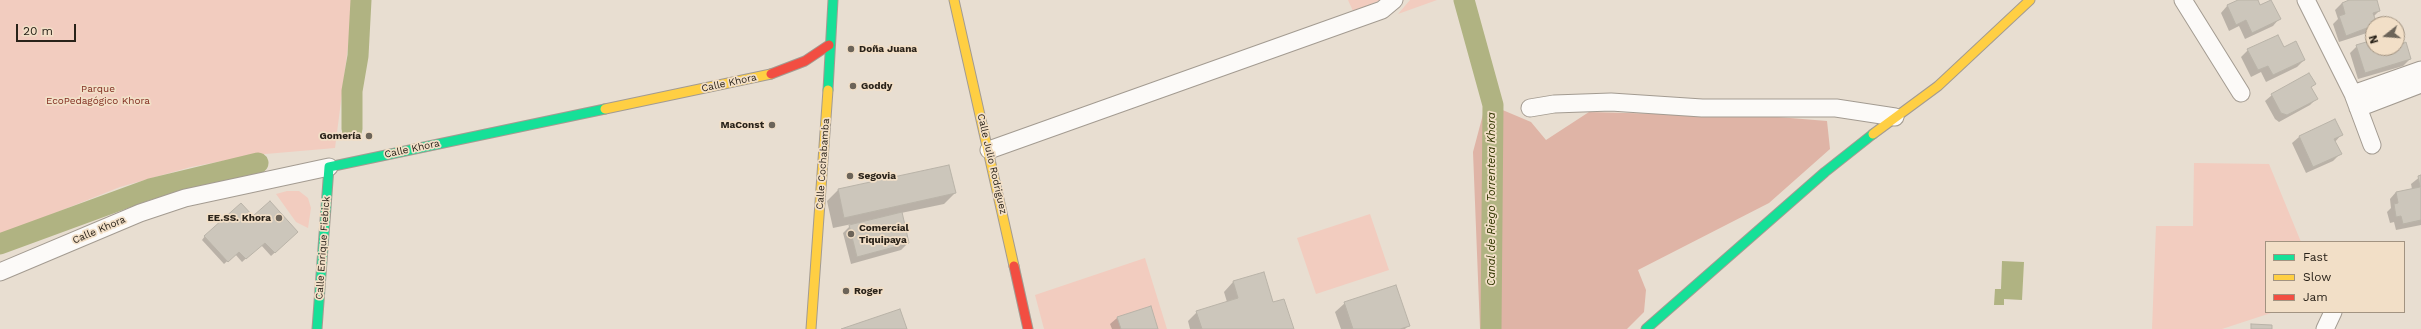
<!DOCTYPE html>
<html>
<head>
<meta charset="utf-8">
<style>
  body { margin:0 }
  #map { position:relative; width:2421px; height:329px; overflow:hidden; background:#e8ded1; font-family:"Work Sans",sans-serif }
  canvas { display:block }
  .legend { position:absolute; left:2265px; top:241px; width:140px; height:72px; box-sizing:border-box; background:#f2dfc7; border:1px solid #a29381; margin:0; padding:5px 7px; list-style:none; font-size:12px; color:#292219 }
  .legend li { display:flex; align-items:center; gap:8px; height:20px }
  .legend b { width:20px; border:1px solid #a29381 }
  .north { position:absolute; left:2365px; top:16px; width:40px; height:40px; box-sizing:border-box; background:#f2dfc7; border:1px solid #a29381; border-radius:50%; rotate:253deg; font-size:11px; font-weight:700; line-height:16px; text-align:center; color:#292219 }
  .north::after { content:''; display:block; margin:auto; width:14px; height:18px; background:#6c6459; clip-path:polygon(50% 0,100% 100%,50% 72%,0 100%) }
  .scale { position:absolute; left:16px; top:24px; width:60px; height:18px; box-sizing:border-box; border:2px solid #292219; border-top:0; padding-left:5px; font-size:12px; line-height:14px; white-space:nowrap; color:#292219; -webkit-text-stroke:3px #f2dfc7; paint-order:stroke }
</style>
</head>
<body>
<div id="map">
<canvas width="2421" height="329"></canvas>
<ul class="legend">
<li><b style="height:5px;background:#16e098"></b>Fast</li>
<li><b style="height:5px;background:#ffcf43"></b>Slow</li>
<li><b style="height:5px;background:#f24e42"></b>Jam</li>
</ul>
<div class="north">N</div>
<div class="scale">20 m</div>
</div>
<script>
const c = document.querySelector('canvas').getContext('2d');
c.lineJoin = 'round';
function paint(path, color) { c.fillStyle = color; c.fill(path, 'evenodd'); }
const shape = rows => new Path2D(rows.map(r => 'M' + r).join(''));
function strokePath(path, color, width, dash) { c.strokeStyle = color; c.lineWidth = width; c.lineCap = dash ? 'butt' : 'round'; c.setLineDash(dash || []); c.stroke(path); }
function label(font, color, halo, rows, align = 'center') {
  c.font = font + ' "Work Sans",sans-serif'; c.lineWidth = 3.5; c.setLineDash([]); c.textBaseline = 'middle'; c.strokeStyle = halo; c.fillStyle = color; for (const [text, x, y, turn = 0] of rows) {
    c.save(); c.translate(x, y); c.rotate((+turn || 0) * Math.PI / 180); c.textAlign = isNaN(turn) ? turn : align; if (halo) c.strokeText(text, 0, 0); c.fillText(text, 0, 0); c.restore();
  }
}
paint(shape([
  [0,0,354,0,335,148,254,155,191,167,120,187,0,235],
  [1348,0,1381,0,1353,11],
  [1410,0,1437,0,1398,14],
  [2194,163,2269,164,2301,242,2266,242,2266,312,2274,312,2222,329,2152,329,2156,226,2193,226],
  [287,191,299,191,308,198,311,208,308,228,296,222,276,194],
  [1370,214,1389,270,1316,294,1297,238],
  [1145,258,1167,329,1044,329,1035,295]
]), '#f2ccbf');
paint(shape([
  [1486,103,1531,122,1546,140,1589,112,1778,117,1827,121,1830,149,1769,203,1638,270,1646,290,1644,312,1627,329,1480,329,1473,152]
]), '#dfb4a6');
paint(shape([
  [2002,261,2024,262,2022,300,2004,299,2004,305,1994,305,1995,289,2001,289]
]), '#b0b382');
paint(shape([
  [2241,0,2257,0,2259,6,2279,19,2273,26,2245,39,2239,26,2229,31,2221,13,2227,6],
  [2353,0,2376,0,2379,11,2374,16,2373,29,2370,32,2339,42,2333,24,2338,19,2335,10,2342,3],
  [2397,39,2399,46,2410,59,2403,66,2358,79,2350,53,2357,46,2373,41,2373,48,2397,48],
  [2284,48,2304,60,2297,67,2266,82,2261,72,2251,77,2241,57,2248,50],
  [2314,84,2310,88,2316,99,2310,105,2279,122,2275,119,2265,101,2272,95],
  [2334,120,2341,135,2335,142,2340,154,2333,161,2306,173,2292,143,2299,137],
  [949,166,955,193,944,204,901,213,908,243,901,250,851,264,843,233,852,224,833,228,827,201,838,190],
  [2421,173,2421,225,2396,230,2394,222,2390,223,2387,212,2391,208,2390,199,2396,192,2412,189,2411,184,2421,176],
  [294,235,271,256,261,245,242,262,235,254,224,264,202,240,205,236],
  [1263,273,1273,303,1293,329,1190,329,1188,321,1197,312,1227,302,1224,292,1233,282],
  [1345,303,1409,325,1405,329,1341,329,1335,312],
  [1117,318,1157,329,1112,329,1110,324]
]), '#0003');
strokePath(shape([
  [1464,0,1493,105,1491,329],
  [352,129,352,91,358,56,361,0],
  [0,244,150,189,258,163]
]), '#b0b382', 21);
const building = shape([
  [2238,0,2258,0,2260,5,2271,0,2281,19,2252,33,2246,20,2236,25,2227,5,2238,0],
  [2349,0,2377,0,2380,11,2373,13,2377,24,2346,36,2339,16,2345,14,2342,3,2349,0],
  [2397,34,2400,45,2406,42,2411,59,2365,73,2356,45,2373,40,2373,48,2397,48,2397,34],
  [2278,35,2284,47,2296,41,2305,60,2273,75,2268,66,2258,70,2247,49,2278,35],
  [2309,73,2316,84,2311,87,2318,99,2287,115,2281,113,2271,94,2309,73],
  [2335,119,2343,135,2334,139,2342,154,2313,167,2299,136,2335,119],
  [949,165,956,193,844,218,838,189,949,165],
  [2421,175,2421,220,2403,224,2401,216,2396,217,2394,204,2398,203,2396,192,2420,187,2418,176,2421,175],
  [270,201,298,232,275,253,265,243,246,259,239,252,228,262,204,236,241,203,253,216,270,201],
  [902,212,909,243,857,257,849,225,902,212],
  [1264,272,1273,302,1284,299,1294,329,1202,329,1196,311,1238,298,1233,281,1264,272],
  [1396,285,1410,326,1400,329,1353,329,1344,302,1396,285],
  [1151,306,1158,329,1121,329,1117,317,1151,306],
  [900,309,907,329,841,329,900,309],
  [2251,324,2272,325,2272,329,2251,329,2251,324]
]);
paint(building, '#ccc6bb');
strokePath(building, '#b9b3a8', 1);
const street = shape([
  [2183,0,2241,93],
  [2306,0,2353,94,2372,145],
  [2353,94,2421,70],
  [1530,108,1554,104,1611,102,1702,108,1836,108,1895,117],
  [2358,108,2421,84],
  [989,150,1382,10,1394,0],
  [0,272,140,213,185,198,329,167],
  [2325,329,2333,312]
]);
const fast = shape([
  [828,90,833,0],
  [317,329,329,167,605,109],
  [1646,329,1825,172,1873,134]
]);
const slow = shape([
  [954,0,1014,266],
  [605,109,771,74],
  [1873,134,1938,86,2030,0],
  [811,329,828,90]
]);
const jam = shape([
  [771,74,805,61,829,45],
  [1014,266,1028,329]
]);
strokePath(street, '#a39b91', 19);
strokePath(fast, '#a39b91', 11);
strokePath(slow, '#a39b91', 11);
strokePath(jam, '#a39b91', 11);
strokePath(street, '#fcfaf8', 17);
strokePath(fast, '#16e098', 9);
strokePath(slow, '#ffcf43', 9);
strokePath(jam, '#f24e42', 9);
for (const [x, y, r, color] of [
  [851,49,4,"#6c6459"],
  [853,86,4,"#6c6459"],
  [772,125,4,"#6c6459"],
  [369,136,4,"#6c6459"],
  [850,176,4,"#6c6459"],
  [279,218,4,"#6c6459"],
  [851,234,4,"#6c6459"],
  [846,291,4,"#6c6459"]
]) { const dot = new Path2D(); dot.arc(x, y, r, 0, 2 * Math.PI); c.fillStyle = color; c.fill(dot); strokePath(dot, '#f2dfc7', 1.5); }
label('bold 10px', '#292219', '#f2dfc7', [
  ["Doña Juana",859,49],
  ["Goddy",861,86],
  ["MaConst",764,125,"right"],
  ["Gomería",361,136,"right"],
  ["Segovia",858,176],
  ["EE.SS. Khora",271,218,"right"],
  ["Comercial",859,228],
  ["Tiquipaya",859,240],
  ["Roger",854,291]
], 'left');
label('10px', '#292219', '#f2dfc7', [
  ["Calle Khora",729,83,-12],
  ["Calle Khora",412,149,-12],
  ["Calle Cochabamba",823,164,-86],
  ["Calle Julio Rodriguez",992,164,77],
  ["Calle Khora",99,230,-23],
  ["Calle Enrique Fiebick",323,248,-86]
]);
label('10px', '#812e21', '#f2dfc7', [
  ["Parque",98,89],
  ["EcoPedagógico Khora",98,101]
]);
label('italic 11px', '#323702', '#f2dfc7', [
  ["Canal de Riego Torrentera Khora",1492,199,-90]
]);
</script>
</body>
</html>
